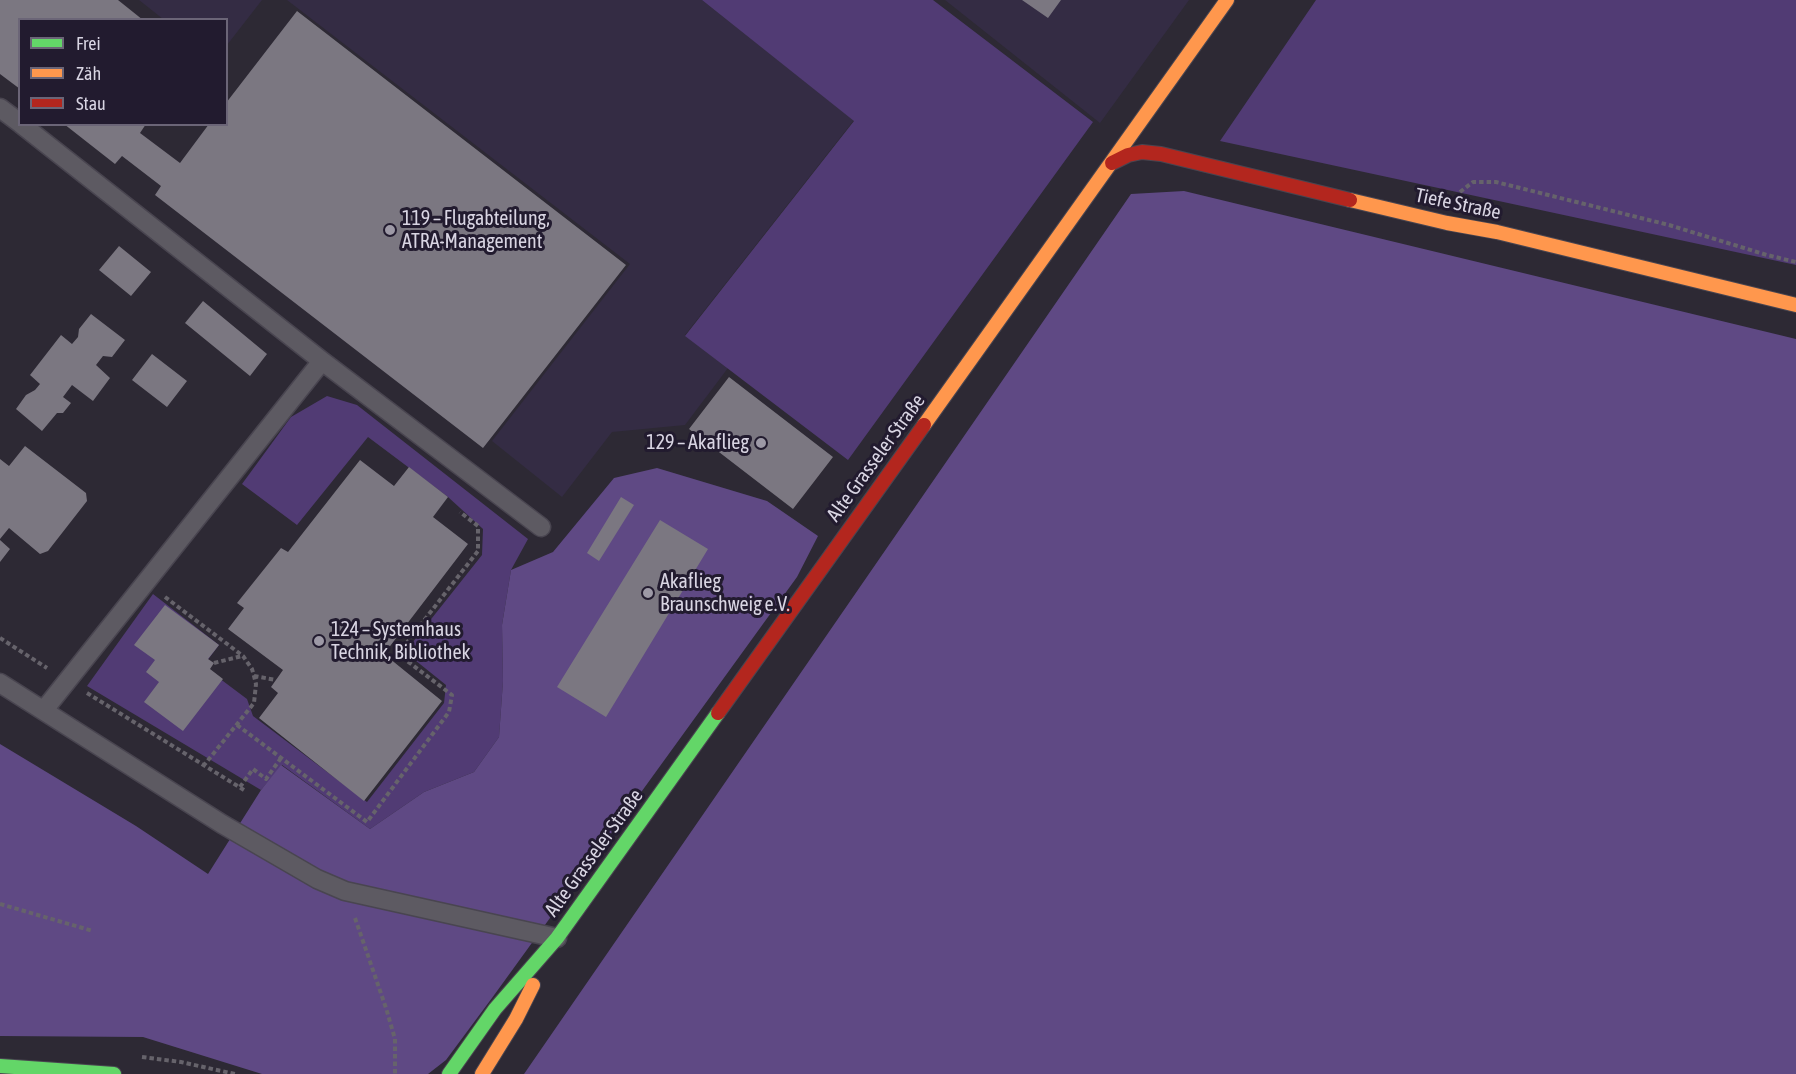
<!DOCTYPE html>
<html>
<head>
<meta charset="utf-8">
<style>
  body { margin:0 }
  #map { position:relative; width:1796px; height:1074px; overflow:hidden; background:#2d2934; font-family:"Asap Condensed",sans-serif }
  canvas { display:block }
  .legend { position:absolute; left:18px; top:18px; width:210px; height:108px; box-sizing:border-box; background:#221b2f; border:2px solid #6b6577; margin:0; padding:8px 10px; list-style:none; font-size:18px; color:#d9d5e3 }
  .legend li { display:flex; align-items:center; gap:12px; height:30px }
  .legend b { width:30px; border:2px solid #6b6577 }
</style>
</head>
<body>
<div id="map">
<canvas width="1796" height="1074"></canvas>
<ul class="legend">
<li><b style="height:8px;background:#63d668"></b>Frei</li>
<li><b style="height:8px;background:#ff974d"></b>Zäh</li>
<li><b style="height:8px;background:#b3261e"></b>Stau</li>
</ul>
</div>
<script>
const c = document.querySelector('canvas').getContext('2d');
c.lineJoin = 'round';
function paint(path, color) { c.fillStyle = color; c.fill(path, 'evenodd'); }
const shape = rows => new Path2D(rows.map(r => 'M' + r).join(''));
function strokePath(path, color, width, dash) { c.strokeStyle = color; c.lineWidth = width; c.lineCap = dash ? 'butt' : 'round'; c.setLineDash(dash || []); c.stroke(path); }
function label(font, color, halo, rows, align = 'center') {
  c.font = font + ' "Asap Condensed",sans-serif'; c.lineWidth = 6; c.setLineDash([]); c.textBaseline = 'middle'; c.strokeStyle = halo; c.fillStyle = color; for (const [text, x, y, turn = 0] of rows) {
    c.save(); c.translate(x, y); c.rotate((+turn || 0) * Math.PI / 180); c.textAlign = isNaN(turn) ? turn : align; if (halo) c.strokeText(text, 0, 0); c.fillText(text, 0, 0); c.restore();
  }
}
paint(shape([
  [139,0,262,0,227,45,226,20,163,19],
  [287,0,702,0,854,120,685,335,728,368,685,425,612,432,562,497,492,441,630,264],
  [945,0,1189,0,1100,123]
]), '#342c44');
paint(shape([
  [702,0,933,0,1093,122,848,460,685,336,854,121],
  [1316,0,1796,0,1796,265,1220,141],
  [327,396,357,405,528,539,511,570,502,625,503,681,499,737,474,772,424,792,370,829,282,765,261,790,87,686,153,594,219,645,203,666,247,699,253,716,367,802,444,703,446,685,405,652,482,555,483,529,448,497,368,437,297,525,242,484,291,417]
]), '#513b74');
paint(shape([
  [1184,191,1796,339,1796,1074,524,1074,1131,194],
  [657,468,767,501,818,536,797,577,492,998,446,1060,428,1074,262,1074,143,1037,0,1036,0,744,136,826,208,874,261,790,281,765,370,829,424,792,474,772,499,737,503,681,502,625,511,570,553,552,614,478]
]), '#5f4984');
paint(shape([
  [0,0,118,0,143,20,20,20,20,89,0,74],
  [1022,0,1061,0,1048,18],
  [297,11,626,265,483,448,155,195,161,186,122,156,115,164,64,124,146,124,140,133,180,163,209,124,226,124,226,103],
  [119,246,151,272,131,296,99,270],
  [203,301,267,354,250,376,185,323],
  [91,314,125,340,112,357,103,356,96,365,110,378,93,401,72,385,63,397,71,403,63,413,57,413,42,431,16,409,26,395,35,390,40,384,30,375,61,335,72,344,78,337,79,329],
  [152,354,187,381,167,407,132,380],
  [729,377,833,457,793,509,689,429],
  [25,446,86,493,87,501,48,551,40,554,9,528,0,539,0,459,9,466],
  [360,460,394,486,409,467,448,497,433,517,468,544,384,654,442,701,364,801,259,718,278,693,271,687,283,670,228,629,244,608,237,603,281,548,288,552],
  [621,497,634,505,599,561,587,553],
  [660,520,708,549,606,717,557,687],
  [0,540,10,549,0,562],
  [165,605,219,645,208,659,214,663,210,669,223,679,183,731,144,702,159,682,146,672,155,660,134,645]
]), '#7b7781');
const lane = shape([
  [0,108,20,123],
  [21,124,322,361,541,527],
  [0,683,222,824,317,879,345,891,557,938],
  [44,710,322,361]
]);
const fast = shape([
  [0,1066,114,1074],
  [449,1074,495,1009,557,938,718,713]
]);
const slow = shape([
  [1350,200,1447,223,1497,232,1796,305],
  [924,425,1227,0],
  [482,1074,516,1019,533,985]
]);
const jam = shape([
  [1112,163,1128,155,1142,152,1161,154,1350,200],
  [718,713,924,425]
]);
strokePath(lane, '#494550', 21);
strokePath(fast, '#494550', 16);
strokePath(slow, '#494550', 16);
strokePath(jam, '#494550', 16);
strokePath(shape([
  [1460,192,1473,182,1496,182,1669,225,1767,255,1796,262],
  [165,597,243,656,252,669,254,676,256,684,254,703,205,764],
  [0,638,47,668],
  [214,663,242,656],
  [254,676,276,680],
  [87,693,244,790],
  [237,725,367,822,449,712,452,695,398,654,478,551,478,526,460,512],
  [240,787,253,769,266,779,281,758],
  [0,904,93,931],
  [355,918,386,1008,395,1039,395,1074],
  [142,1057,181,1062,235,1074]
]), '#66636b', 4, [4.5, 3]);
strokePath(lane, '#5d5a62', 18);
strokePath(fast, '#63d668', 14);
strokePath(slow, '#ff974d', 14);
strokePath(jam, '#b3261e', 14);
for (const [x, y, r, color] of [
  [390,230,6,"#9d99a6"],
  [761,443,6,"#9d99a6"],
  [648,593,6,"#9d99a6"],
  [319,641,6,"#9d99a6"]
]) { const dot = new Path2D(); dot.arc(x, y, r, 0, 2 * Math.PI); c.fillStyle = color; c.fill(dot); strokePath(dot, '#221b2f', 2); }
label('20px', '#d9d5e3', '#221b2f', [
  ["Tiefe Straße",1458,204,12],
  ["Alte Grasseler Straße",876,458,-54],
  ["Alte Grasseler Straße",594,853,-54]
]);
label('20px', '#d9d5e3', '#221b2f', [
  ["119 – Flugabteilung,",402,219],
  ["ATRA-Management",402,242],
  ["129 – Akaflieg",749,443,"right"],
  ["Akaflieg",660,582],
  ["Braunschweig e.V.",660,605],
  ["124 – Systemhaus",331,630],
  ["Technik, Bibliothek",331,653]
], 'left');
</script>
</body>
</html>
